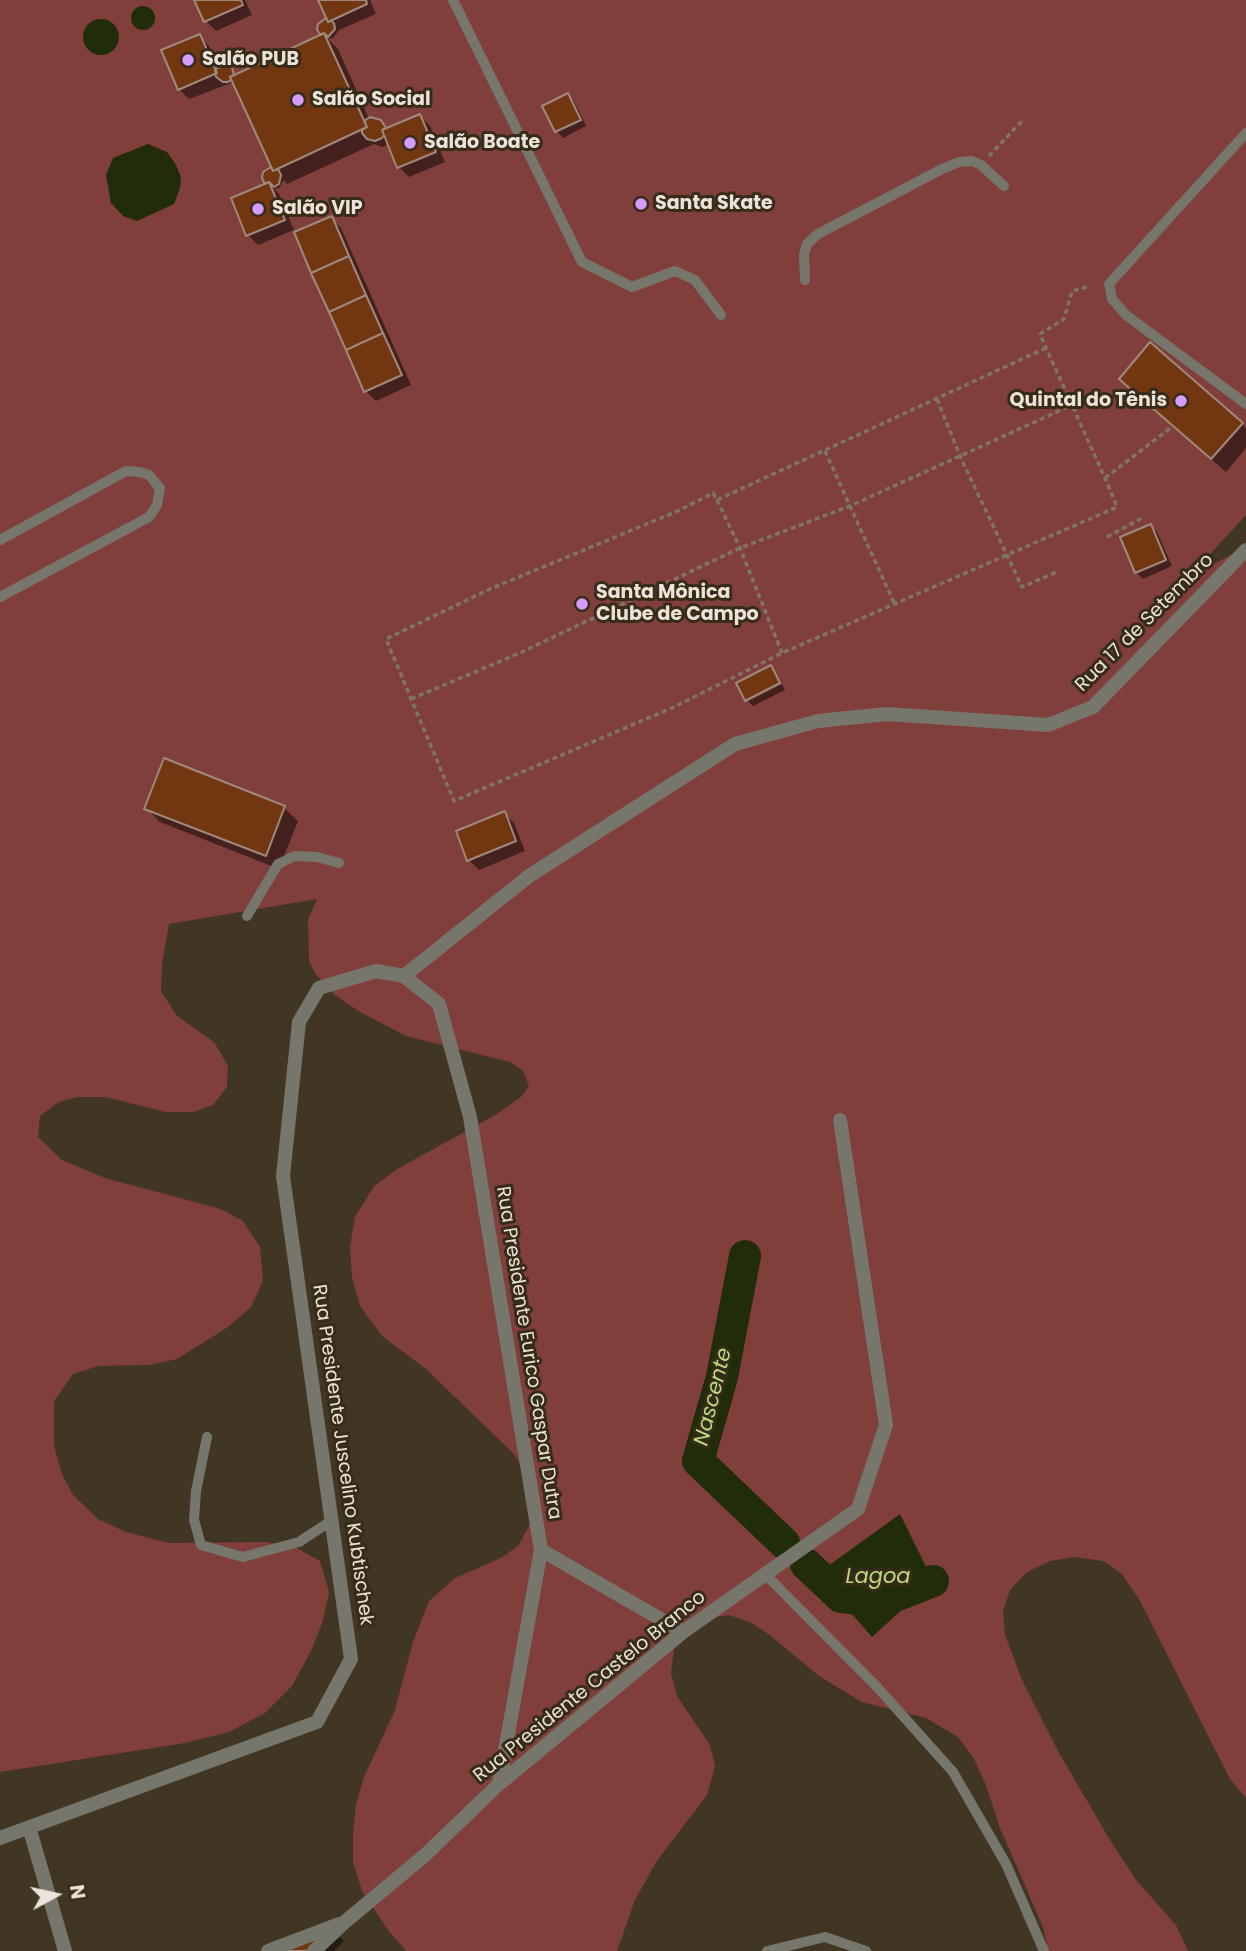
<!DOCTYPE html>
<html>
<head>
<meta charset="utf-8">
<style>
  body { margin:0 }
  #map { position:relative; width:1246px; height:1951px; overflow:hidden; background:#413524; font-family:Poppins,sans-serif }
  canvas { display:block }
  .north { position:absolute; left:21px; top:1860px; width:70px; height:70px; -webkit-text-stroke:5px #372b1a; paint-order:stroke; rotate:82deg; font-size:19px; font-weight:700; line-height:28px; text-align:center; color:#ebe3d9 }
  .north::after { content:''; display:block; margin:auto; width:24px; height:32px; background:#ebe3d9; clip-path:polygon(50% 0,100% 100%,50% 72%,0 100%) }
</style>
</head>
<body>
<div id="map">
<canvas width="1246" height="1951"></canvas>
<div class="north">N</div>
</div>
<script>
const c = document.querySelector('canvas').getContext('2d');
c.lineJoin = 'round';
function paint(path, color) { c.fillStyle = color; c.fill(path, 'evenodd'); }
const shape = rows => new Path2D(rows.map(r => 'M' + r).join(''));
function strokePath(path, color, width, dash) { c.strokeStyle = color; c.lineWidth = width; c.lineCap = dash ? 'butt' : 'round'; c.setLineDash(dash || []); c.stroke(path); }
function label(font, color, halo, rows, align = 'center') {
  c.font = font + ' Poppins,sans-serif'; c.lineWidth = 6; c.setLineDash([]); c.textBaseline = 'middle'; c.strokeStyle = halo; c.fillStyle = color; for (const [text, x, y, turn = 0] of rows) {
    c.save(); c.translate(x, y); c.rotate((+turn || 0) * Math.PI / 180); c.textAlign = isNaN(turn) ? turn : align; if (halo) c.strokeText(text, 0, 0); c.fillText(text, 0, 0); c.restore();
  }
}
paint(shape([
  [0,0,1246,0,1246,515,1178,589,1206,568,1246,547,1246,1798,1230,1779,1139,1599,1121,1573,1103,1561,1075,1557,1050,1561,1027,1572,1010,1590,1003,1611,1005,1635,1022,1680,1058,1751,1110,1840,1136,1880,1176,1925,1188,1951,1048,1951,1043,1927,1000,1828,986,1785,974,1759,958,1737,926,1718,862,1702,819,1676,771,1636,752,1623,729,1615,701,1619,674,1648,671,1673,677,1696,710,1745,715,1766,707,1795,656,1862,635,1900,617,1951,406,1951,388,1930,362,1891,353,1862,353,1833,356,1804,364,1777,395,1710,413,1642,429,1601,455,1578,501,1558,518,1546,530,1524,531,1496,524,1471,514,1454,426,1369,382,1336,360,1306,352,1277,350,1247,355,1217,374,1186,399,1168,497,1114,521,1097,529,1086,523,1071,510,1062,406,1036,360,1012,335,995,315,973,309,961,308,920,317,899,169,924,162,964,161,991,177,1016,214,1042,228,1066,227,1087,213,1105,194,1112,166,1112,105,1097,78,1097,59,1102,40,1116,38,1137,62,1160,105,1178,221,1209,243,1221,260,1247,263,1281,251,1307,228,1327,177,1359,149,1365,98,1366,73,1374,54,1401,54,1446,62,1474,73,1495,98,1519,126,1532,169,1543,265,1542,293,1546,320,1561,329,1592,323,1621,311,1651,292,1686,265,1713,229,1732,185,1743,0,1772]
]), '#803f3b');
paint(shape([
  '131 18a12 12 0 1 1 24 0a12 12 0 1 1-24 0Z',
  '83 37a18 18 0 1 1 36 0a18 18 0 1 1-36 0Z',
  [148,144,167,152,176,165,181,177,180,188,174,204,137,221,123,216,111,203,106,175,113,158],
  [900,1514,933,1581,872,1637,817,1574]
]), '#212c08');
paint(shape([
  [196,0,245,0,252,15,216,31,206,21],
  [320,0,370,0,376,14,339,30,333,38,328,39,338,49,370,121,380,122,388,129,420,116,430,126,445,162,409,177,399,167,389,144,382,147,374,144,287,184,284,180,279,188,274,189,279,194,294,230,258,245,248,235,267,185,264,175,276,175,234,82,189,99,179,89,199,36,209,46,219,69,231,69,235,76,323,36,326,20,331,25],
  [567,95,574,101,586,126,563,138,557,131,545,106],
  [331,218,341,228,411,385,376,401,366,391],
  [1134,392,1242,424,1246,428,1246,448,1226,472],
  [1151,526,1157,532,1172,566,1143,579,1136,572],
  [782,684,785,690,753,706,748,701],
  [146,808,284,808,298,821,279,869,160,822],
  [504,813,514,823,525,851,479,870,469,860],
  [332,1928,344,1941,334,1951,273,1951]
]), '#0007');
strokePath(shape([
  [745,1256,722,1377,698,1461,784,1543],
  [806,1564,841,1597,882,1601,933,1581]
]), '#212c08', 32);
const building = shape([
  [194,0,241,0,243,5,204,22,194,0],
  [318,0,366,0,367,4,328,22,318,0],
  [326,18,328,22,331,21,334,23,335,29,328,37,324,33,321,35,317,30,318,24,326,18],
  [324,33,367,127,273,171,230,77,324,33],
  [200,34,217,73,178,90,161,50,200,34],
  [226,64,232,68,234,75,230,77,231,80,228,82,223,82,216,77,215,69,226,64],
  [568,93,581,120,555,132,542,106,568,93],
  [420,114,436,152,397,168,382,130,420,114],
  [370,117,381,120,386,128,382,130,384,135,382,138,375,141,367,139,362,133,362,130,367,127,364,121,370,117],
  [271,167,273,171,278,169,281,175,279,184,274,187,269,182,265,184,262,178,263,172,271,167],
  [269,182,285,220,246,236,231,198,269,182],
  [332,216,349,256,311,273,294,232,332,216],
  [349,256,366,295,329,312,311,273,349,256],
  [366,295,383,333,346,350,329,312,366,295],
  [383,333,402,375,364,392,346,350,383,333],
  [1150,342,1243,423,1211,459,1119,379,1150,342],
  [1151,524,1166,560,1135,573,1120,537,1151,524],
  [771,665,780,683,745,701,736,683,771,665],
  [164,758,285,806,266,856,144,809,164,758],
  [505,811,516,841,467,861,456,831,505,811],
  [332,1926,307,1951,268,1951,332,1926]
]);
paint(building, '#723711');
strokePath(building, '#9f897d', 2);
strokePath(shape([
  [989,156,1023,120],
  [1046,348,717,500,713,493,678,511,490,589,386,639,454,801,672,708,782,653,1117,507,1105,478,1072,405,1046,348,1040,334,1064,319,1072,291,1087,287],
  [937,399,960,456,1022,587,1059,571],
  [825,451,895,605],
  [1105,478,1173,426],
  [717,500,740,548,782,653],
  [1107,537,1144,517],
  [411,699,522,652,740,548,850,506,1072,405]
]), '#7f7466', 3.5, [5, 3.5]);
strokePath(shape([
  [453,0,582,262,632,287,675,271,695,280,721,315],
  [1246,133,1109,284,1112,299,1126,315,1246,404],
  [805,280,804,255,807,244,818,234,942,169,959,162,972,161,981,165,1004,186],
  [0,540,126,471,140,472,149,475,160,488,157,505,149,517,0,597],
  [247,916,278,864,295,856,317,857,339,863],
  [207,1437,196,1491,194,1520,201,1545,243,1557,299,1542,331,1521],
  [765,1574,878,1688,953,1772,1006,1864,1044,1951],
  [767,1951,825,1937,866,1951]
]), '#77766c', 10);
strokePath(shape([
  [404,976,529,876,735,744,818,721,887,714,1048,725,1093,707,1246,550],
  [499,1784,541,1550],
  [29,1827,65,1951],
  [0,1838,317,1722,351,1659,283,1176,299,1022,319,988,376,971,404,976,439,1004,470,1117,541,1550,683,1632],
  [268,1951,339,1924],
  [314,1951,346,1921,424,1856,499,1784,683,1632,858,1509,886,1425,840,1120]
]), '#77766c', 14);
for (const [x, y, r, color] of [
  [188,60,7,"#d49cfc"],
  [298,100,7,"#d49cfc"],
  [410,143,7,"#d49cfc"],
  [641,204,7,"#d49cfc"],
  [258,209,7,"#d49cfc"],
  [1181,401,7,"#d49cfc"],
  [582,604,7,"#d49cfc"]
]) { const dot = new Path2D(); dot.arc(x, y, r, 0, 2 * Math.PI); c.fillStyle = color; c.fill(dot); strokePath(dot, '#372b1a', 2.5); }
label('bold 19px', '#ebe3d9', '#372b1a', [
  ["Salão PUB",202,60],
  ["Salão Social",312,100],
  ["Salão Boate",424,143],
  ["Santa Skate",655,204],
  ["Salão VIP",272,209],
  ["Quintal do Tênis",1167,401,"right"],
  ["Santa Mônica",596,593],
  ["Clube de Campo",596,615]
], 'left');
label('19px', '#ebe3d9', '#372b1a', [
  ["Rua 17 de Setembro",1145,623,-45],
  ["Rua Presidente Eurico Gaspar Dutra",528,1353,81],
  ["Rua Presidente Juscelino Kubtischek",342,1455,82],
  ["Rua Presidente Castelo Branco",590,1687,-39]
]);
label('italic 21px', '#badb7c', '#372b1a', [
  ["Nascente",714,1397,-76],
  ["Lagoa",878,1578]
]);
</script>
</body>
</html>
